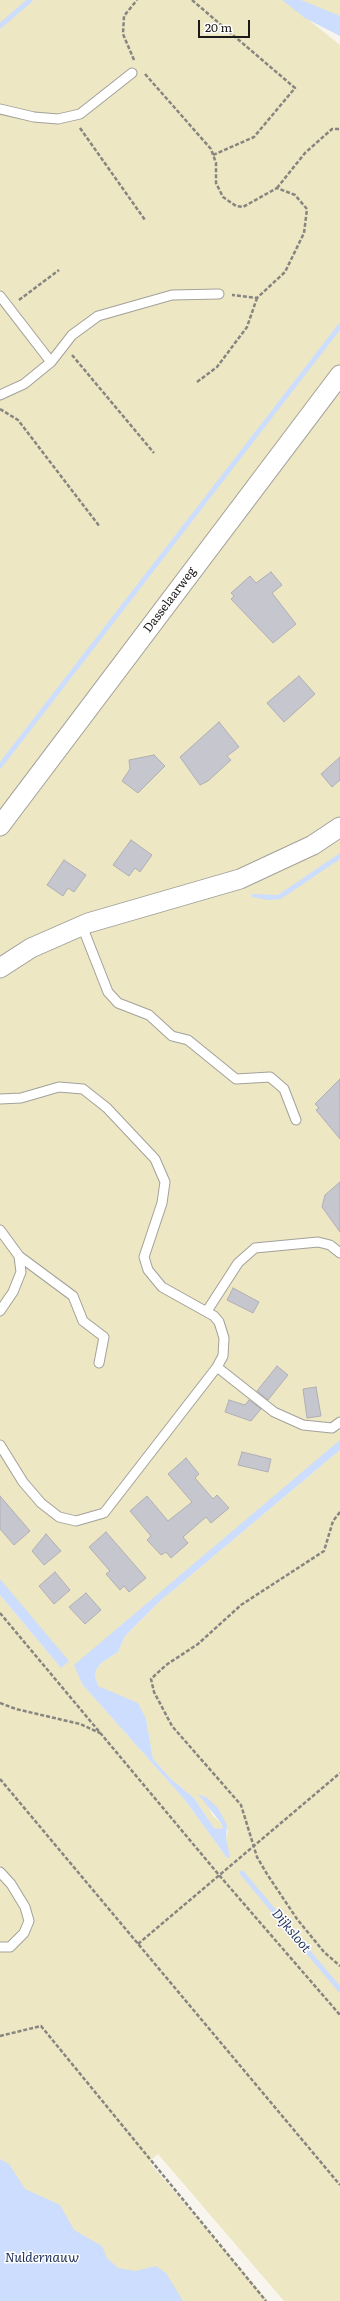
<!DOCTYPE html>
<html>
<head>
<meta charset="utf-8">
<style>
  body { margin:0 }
  #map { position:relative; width:340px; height:2301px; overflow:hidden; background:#f7f5ed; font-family:Literata,serif }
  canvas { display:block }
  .scale { position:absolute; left:198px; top:20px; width:52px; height:18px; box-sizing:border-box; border:2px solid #1b1a18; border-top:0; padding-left:5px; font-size:12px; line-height:14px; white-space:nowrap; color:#1b1a18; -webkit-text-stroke:3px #fff; paint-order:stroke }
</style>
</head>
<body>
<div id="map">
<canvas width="340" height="2301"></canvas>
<div class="scale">20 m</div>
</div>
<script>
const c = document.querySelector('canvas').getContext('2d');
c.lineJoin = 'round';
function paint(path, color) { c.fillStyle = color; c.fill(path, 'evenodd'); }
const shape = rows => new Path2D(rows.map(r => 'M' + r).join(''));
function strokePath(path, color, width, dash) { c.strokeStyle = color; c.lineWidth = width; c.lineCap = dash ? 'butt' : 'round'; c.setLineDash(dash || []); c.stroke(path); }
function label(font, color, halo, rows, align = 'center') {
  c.font = font + ' Literata,serif'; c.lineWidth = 3; c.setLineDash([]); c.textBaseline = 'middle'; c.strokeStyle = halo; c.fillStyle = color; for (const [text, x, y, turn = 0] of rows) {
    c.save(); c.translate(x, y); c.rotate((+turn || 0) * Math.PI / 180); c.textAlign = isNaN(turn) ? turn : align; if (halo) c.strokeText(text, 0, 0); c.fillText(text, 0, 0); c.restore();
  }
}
paint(shape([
  [0,0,284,0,340,45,340,1442,75,1666,82,1684,185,1800,227,1858,226,1839,228,1831,206,1797,199,1794,207,1804,213,1816,221,1823,223,1828,219,1830,214,1828,194,1798,172,1780,153,1759,146,1719,98,1686,95,1676,96,1670,101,1663,118,1652,125,1636,159,1602,340,1450,340,2301,284,2301,158,2154,149,2162,268,2301,0,2301,0,1595,61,1668,0,1581],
  [301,0,340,0,340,16,307,4]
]), '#eee7c4');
paint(shape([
  [282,0,301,0,340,16,340,36,305,18],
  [340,853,340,859,281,899,268,900,252,897,252,894,278,895],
  [340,1440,340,1450,159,1602,125,1636,118,1652,101,1663,96,1670,95,1676,98,1686,138,1703,146,1719,153,1759,172,1780,194,1798,214,1828,219,1829,223,1828,221,1823,198,1794,206,1797,218,1808,227,1825,226,1839,230,1857,227,1858,185,1800,82,1684,74,1665],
  [0,1579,69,1661,61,1668,0,1595],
  [0,2159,9,2164,25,2189,60,2205,74,2230,102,2246,107,2258,118,2268,135,2271,156,2266,166,2273,183,2301,0,2301]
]), '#ccddfd');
strokePath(shape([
  [0,26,30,0],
  [0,766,340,326],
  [242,1873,340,1990]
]), '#ccddfd', 5);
const building = shape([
  [271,572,282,585,272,593,296,624,273,643,231,599,234,596,231,593,250,576,256,583,271,572],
  [299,676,315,694,284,722,267,703,299,676],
  [219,722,239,747,227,756,231,760,208,781,200,785,180,757,219,722],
  [154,755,165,766,138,793,122,781,130,769,129,760,154,755],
  [340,757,340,780,332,787,321,774,340,757],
  [131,840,152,855,140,872,135,868,129,876,113,865,131,840],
  [64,860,86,875,74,892,68,888,63,896,47,885,64,860],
  [340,1079,340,1139,316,1110,319,1108,315,1104,340,1079],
  [340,1182,340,1232,322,1207,325,1195,340,1182],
  [233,1288,259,1302,253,1313,227,1300,233,1288],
  [277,1366,288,1375,268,1400,257,1391,277,1366],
  [316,1387,321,1416,307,1418,303,1389,316,1387],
  [229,1400,245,1405,249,1400,261,1409,251,1421,225,1412,229,1400],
  [242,1452,271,1459,268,1472,238,1465,242,1452],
  [186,1458,199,1474,195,1478,213,1499,217,1495,229,1508,211,1523,206,1517,183,1537,188,1543,171,1558,166,1552,161,1555,147,1540,151,1536,130,1511,147,1496,168,1521,192,1502,168,1474,186,1458],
  [0,1496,30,1531,14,1545,0,1529,0,1496],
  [106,1532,146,1578,129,1592,124,1586,120,1590,106,1574,110,1571,89,1547,106,1532],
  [46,1534,61,1551,44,1565,32,1551,46,1534],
  [55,1572,70,1590,54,1604,39,1586,55,1572],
  [86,1593,101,1610,85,1624,69,1607,86,1593]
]);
paint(building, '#c6c6ce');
strokePath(building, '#afb0b7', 1);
const lane = shape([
  [0,109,34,117,58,119,80,114,132,73],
  [0,296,51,362],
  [0,395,24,384,51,362,72,335,98,316,172,295,219,294],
  [82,926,108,992,118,1003,149,1015,172,1036,188,1040,236,1079,270,1077,284,1089,296,1120],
  [0,1099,21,1098,59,1087,83,1089,107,1108,155,1159,165,1182,162,1203,144,1257,148,1270,162,1287,214,1316,219,1322,224,1338,223,1356,217,1367,104,1513,76,1521,59,1517,41,1503,23,1482,0,1445],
  [0,1230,19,1256,21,1272,13,1292,0,1311],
  [19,1256,73,1296,83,1321,104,1337,99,1363],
  [207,1311,238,1263,255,1248,318,1242,330,1245,340,1253],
  [217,1367,274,1412,303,1425,332,1428,340,1422],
  [0,1872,11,1884,25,1907,29,1921,24,1933,10,1947,0,1947]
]);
const street = shape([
  [0,826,340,375],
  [0,968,31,948,88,923,240,879,313,845,340,827]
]);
strokePath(lane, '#a2a19a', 11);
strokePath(street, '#a2a19a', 21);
strokePath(shape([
  [192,0,295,88,254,137,213,155],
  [134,60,123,34,124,16,137,0],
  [145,74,211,149,216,163,216,183,223,197,236,206,243,207,277,188,295,195,307,209,304,233,285,272,257,298,232,295],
  [80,128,145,220],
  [277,188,305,153,332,129,340,129],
  [19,300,59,270],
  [72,355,154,453],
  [197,382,217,367,247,327,257,298],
  [0,409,18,420,100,527],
  [340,1512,333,1521,324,1551,241,1605,198,1644,166,1665,151,1679,154,1692,172,1726,241,1805,257,1857,267,1874,297,1919,324,1952,340,1966],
  [0,1613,219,1875,340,2015],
  [0,1703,16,1709,80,1724,100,1733],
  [0,1779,340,2185],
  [138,1944,340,1773],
  [0,2036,41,2026,266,2301]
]), '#868580', 2.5, [4, 2]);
strokePath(lane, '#fff', 9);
strokePath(street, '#fff', 19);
label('12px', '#1b1a18', '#fff', [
  ["Dasselaarweg",170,600,-53]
]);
label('italic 13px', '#1c3059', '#fff', [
  ["Dijksloot",291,1931,50],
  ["Nuldernauw",42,2258]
]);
</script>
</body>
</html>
